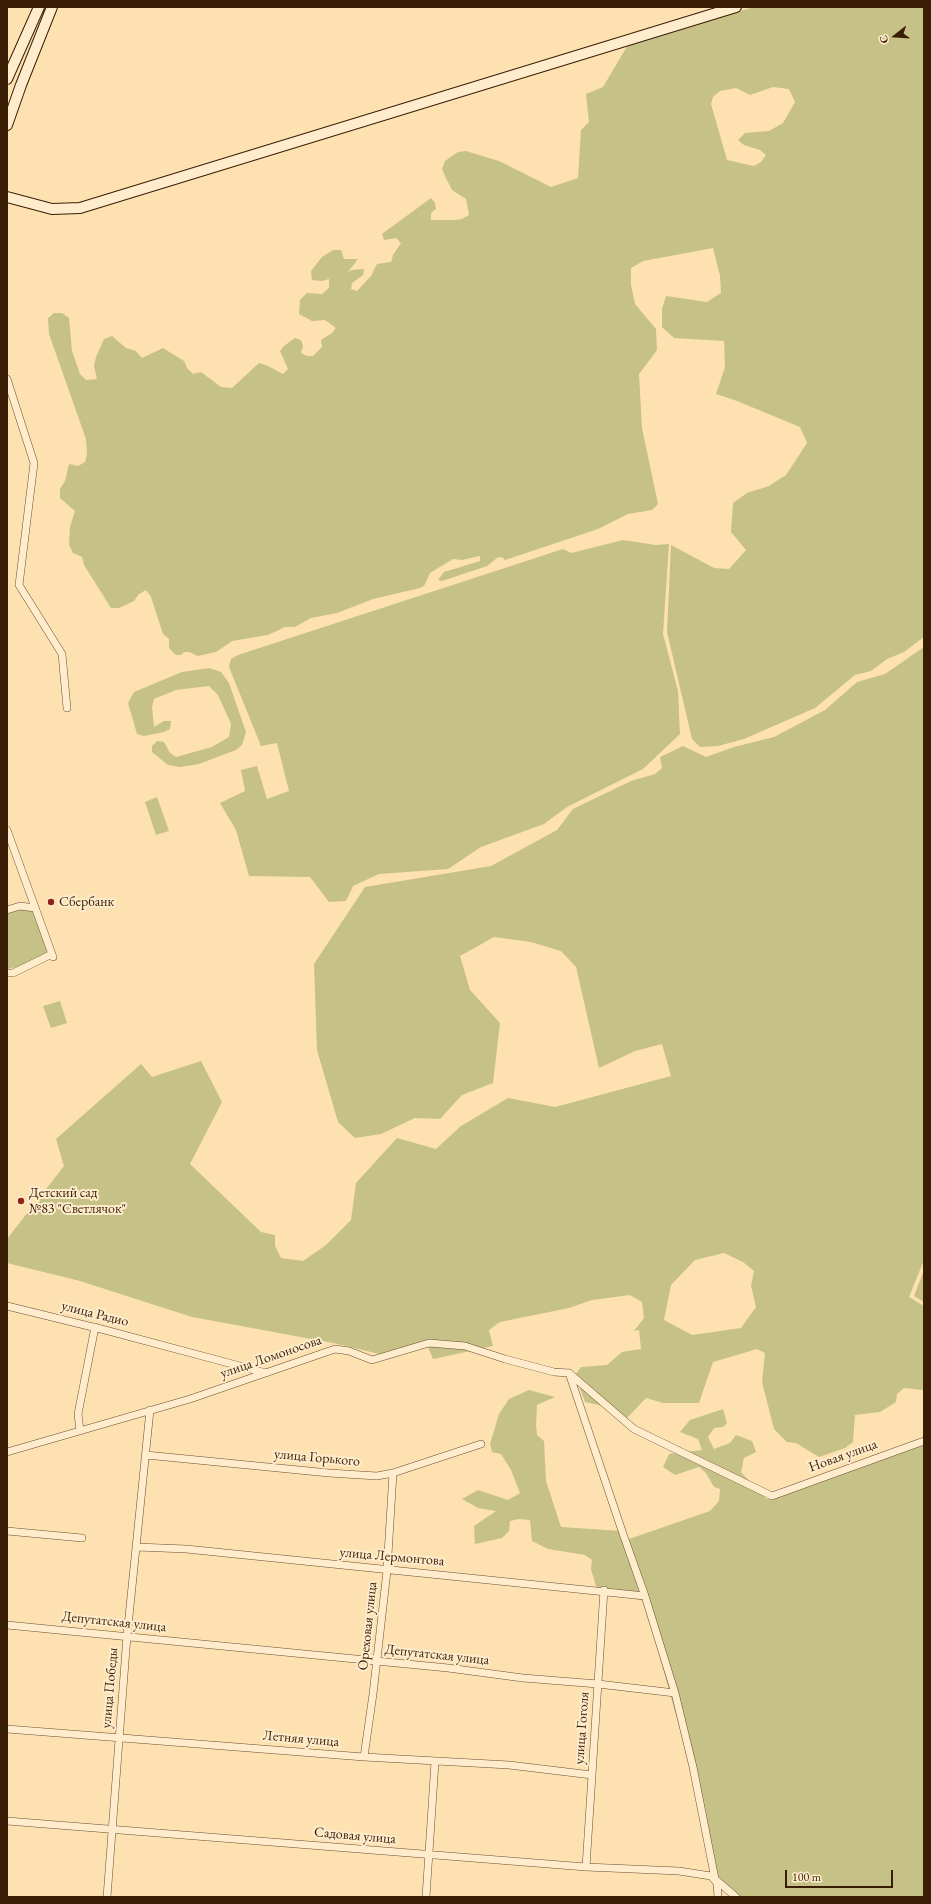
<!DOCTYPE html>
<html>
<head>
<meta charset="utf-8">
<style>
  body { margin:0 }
  #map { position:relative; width:931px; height:1904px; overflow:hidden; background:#fde1b1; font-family:"EB Garamond",serif }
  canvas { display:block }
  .frame { position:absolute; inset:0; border:8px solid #3a1d05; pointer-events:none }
  .north { position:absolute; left:875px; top:16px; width:40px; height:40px; -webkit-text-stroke:3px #feeccc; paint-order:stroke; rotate:253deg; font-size:11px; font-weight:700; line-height:16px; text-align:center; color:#3a1d05 }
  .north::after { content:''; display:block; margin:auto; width:14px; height:18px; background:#3a1d05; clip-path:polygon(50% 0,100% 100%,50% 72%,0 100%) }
  .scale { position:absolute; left:785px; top:1870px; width:108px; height:18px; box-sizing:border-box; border:2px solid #3a1d05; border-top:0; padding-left:5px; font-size:12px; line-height:14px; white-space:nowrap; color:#3a1d05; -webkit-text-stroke:3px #feeccc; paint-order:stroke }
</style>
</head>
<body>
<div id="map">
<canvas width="931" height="1904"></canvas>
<div class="frame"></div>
<div class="north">С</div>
<div class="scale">100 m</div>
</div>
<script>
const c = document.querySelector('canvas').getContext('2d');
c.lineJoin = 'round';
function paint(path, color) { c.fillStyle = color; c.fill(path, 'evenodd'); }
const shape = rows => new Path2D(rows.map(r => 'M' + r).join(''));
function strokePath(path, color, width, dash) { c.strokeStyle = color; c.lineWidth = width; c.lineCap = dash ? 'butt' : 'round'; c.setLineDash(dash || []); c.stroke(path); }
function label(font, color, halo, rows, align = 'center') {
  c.font = font + ' "EB Garamond",serif'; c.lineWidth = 4; c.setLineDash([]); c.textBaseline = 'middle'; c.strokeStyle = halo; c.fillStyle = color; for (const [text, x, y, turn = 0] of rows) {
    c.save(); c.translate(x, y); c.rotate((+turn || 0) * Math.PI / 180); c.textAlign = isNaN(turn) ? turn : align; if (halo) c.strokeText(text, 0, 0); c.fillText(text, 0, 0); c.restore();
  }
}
paint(shape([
  [754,7,924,7,924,637,904,652,887,659,871,671,855,675,815,708,744,739,718,746,700,747,692,739,667,632,671,545,714,568,729,569,746,550,731,532,733,503,747,493,769,486,786,475,807,443,800,427,737,401,716,394,725,367,724,341,674,338,662,327,662,309,666,296,707,302,721,293,720,276,713,248,643,261,631,268,631,285,635,304,656,329,657,350,639,374,642,428,658,504,652,510,628,514,598,529,505,560,502,557,497,558,487,566,442,581,438,580,444,572,480,561,480,556,462,560,453,559,430,573,424,586,420,588,373,599,337,613,311,618,295,627,285,627,268,635,232,641,216,652,198,656,189,652,184,652,181,655,176,655,169,648,169,639,163,634,151,597,146,590,139,594,134,601,119,608,111,608,84,565,82,557,73,553,69,545,70,527,75,511,60,498,60,489,65,481,69,464,78,466,85,462,87,454,86,439,49,334,48,318,54,313,62,313,69,318,72,351,80,374,86,380,97,379,94,366,96,357,104,339,112,336,126,348,136,351,142,358,163,348,184,361,187,368,193,374,201,372,221,387,232,388,259,363,266,365,283,374,288,369,280,351,284,346,295,338,301,340,303,346,301,353,307,356,313,356,322,347,321,340,332,333,336,328,325,320,312,321,299,314,300,300,307,293,322,294,329,288,329,279,322,281,312,280,311,271,322,257,333,250,341,250,344,259,358,259,348,272,352,270,364,269,363,275,352,283,351,289,357,291,371,276,377,264,391,262,393,255,401,243,396,238,384,240,382,234,431,198,435,203,436,209,431,213,431,220,454,220,462,219,469,215,466,199,452,190,445,176,442,169,445,161,458,152,466,151,499,161,551,187,578,178,581,130,589,122,586,94,603,87,629,43],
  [773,87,789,89,795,102,783,123,769,131,745,133,738,140,744,145,760,150,766,155,761,162,754,166,727,160,711,104,713,97,720,91,736,88,750,95],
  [623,540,656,545,669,544,663,634,678,691,680,734,643,769,567,807,544,824,481,847,448,869,379,874,353,886,346,901,329,902,310,877,249,876,236,830,220,803,245,791,241,770,257,766,267,799,289,791,277,743,261,746,229,667,231,659,238,655,563,549,571,553],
  [924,647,924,1260,909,1297,924,1306,924,1393,923,1390,904,1388,897,1394,896,1402,880,1412,855,1415,853,1442,845,1448,819,1457,796,1443,787,1442,774,1429,762,1382,765,1353,757,1349,713,1362,699,1403,663,1403,646,1398,628,1417,618,1417,603,1406,585,1402,575,1375,581,1367,607,1365,622,1352,641,1349,639,1330,634,1331,644,1318,642,1302,630,1295,592,1300,569,1308,500,1322,489,1330,493,1346,433,1359,428,1347,392,1357,333,1343,192,1317,80,1281,7,1263,7,1239,64,1166,56,1139,141,1064,152,1077,201,1061,222,1102,190,1164,261,1232,275,1235,275,1246,281,1258,303,1261,326,1245,351,1220,356,1183,397,1138,436,1149,461,1126,508,1098,555,1107,671,1076,662,1044,635,1051,599,1068,576,967,561,951,531,942,494,937,460,956,470,990,500,1023,493,1083,462,1095,440,1119,415,1118,381,1134,355,1138,338,1122,317,1050,314,964,365,887,491,866,557,830,573,809,631,781,655,774,662,768,660,757,683,746,706,757,734,747,774,737,825,710,857,682,885,674],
  [724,1253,743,1262,754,1271,751,1286,756,1307,741,1328,692,1335,664,1320,671,1285,695,1260],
  [209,668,221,672,229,683,246,732,242,745,236,750,199,764,180,767,168,765,152,752,152,746,157,741,164,742,170,753,176,757,212,747,229,737,231,724,218,695,209,686,176,690,154,699,152,707,154,727,164,721,171,721,170,729,164,732,144,736,137,734,128,703,134,692,182,672],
  [157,797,169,831,156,835,145,802],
  [20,908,34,910,49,951,38,960,22,966,7,969,7,911],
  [60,1001,67,1023,51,1028,43,1006],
  [924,1270,924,1302,914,1296],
  [529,1390,555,1397,537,1405,536,1425,537,1435,544,1441,546,1481,561,1527,622,1531,629,1539,710,1511,719,1501,720,1489,714,1487,706,1473,699,1467,675,1475,663,1467,669,1454,702,1450,698,1439,680,1432,690,1420,723,1409,727,1423,723,1427,714,1428,708,1437,714,1449,730,1443,736,1435,752,1441,756,1452,744,1458,741,1472,766,1499,775,1498,839,1473,924,1445,924,1897,733,1897,713,1880,699,1797,644,1601,608,1593,598,1593,591,1569,592,1560,585,1555,548,1549,532,1541,530,1520,519,1519,510,1521,509,1531,502,1538,475,1544,474,1526,496,1511,478,1508,462,1499,478,1490,508,1500,520,1493,511,1470,501,1454,492,1452,490,1444,499,1414,509,1399]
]), '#c6c187');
const street = shape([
  [7,379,34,463,19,585,62,654,67,708],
  [7,830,53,957],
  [7,910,20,906,35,908],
  [7,973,13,973,52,954],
  [7,1306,105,1330,266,1373],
  [569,1373,634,1429,772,1496,924,1441],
  [569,1373,622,1531,645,1596,675,1693],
  [80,1431,78,1414,95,1327],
  [7,1452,190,1399,335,1349,349,1351,372,1360,429,1343,465,1346,505,1359,554,1372,569,1373],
  [146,1455,329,1473,377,1476,393,1473,481,1444],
  [7,1531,82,1538],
  [137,1547,186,1549,645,1596],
  [7,1625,448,1668,523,1678,598,1684,675,1693,693,1767,715,1879,736,1897],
  [7,1729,364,1757,509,1765,592,1775],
  [364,1757,373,1694,387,1571,393,1473],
  [7,1821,586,1867,679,1871,711,1876,717,1883,718,1897],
  [586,1867,604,1590],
  [107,1897,127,1636,150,1410],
  [426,1897,435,1762]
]);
const secondary = shape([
  [7,79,39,7],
  [7,125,21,85,52,7],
  [7,197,52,209,80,208,736,7]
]);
strokePath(street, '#6b4e30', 8);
strokePath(secondary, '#3a1d05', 12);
strokePath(street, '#feeccc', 7);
strokePath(secondary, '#feeccc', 10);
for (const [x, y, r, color] of [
  [51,902,4,"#8f2418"],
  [21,1201,4,"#8f2418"]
]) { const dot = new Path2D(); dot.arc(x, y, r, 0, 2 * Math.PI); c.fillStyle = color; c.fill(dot); strokePath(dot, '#feeccc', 1.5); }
label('14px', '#3a1d05', '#feeccc', [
  ["Сбербанк",59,902],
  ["Детский сад",29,1193],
  ["№83 \"Светлячок\"",29,1209]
], 'left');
label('14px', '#3a1d05', '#feeccc', [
  ["улица Радио",95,1314,14],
  ["улица Ломоносова",271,1357,-19],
  ["Новая улица",843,1456,-20],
  ["улица Горького",317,1458,5],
  ["улица Лермонтова",392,1557,5],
  ["Депутатская улица",114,1622,6],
  ["Ореховая улица",368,1626,-84],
  ["Депутатская улица",437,1655,6],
  ["улица Победы",110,1688,-85],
  ["улица Гоголя",582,1728,-86],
  ["Летняя улица",301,1739,5],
  ["Садовая улица",355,1836,5]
]);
</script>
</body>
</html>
